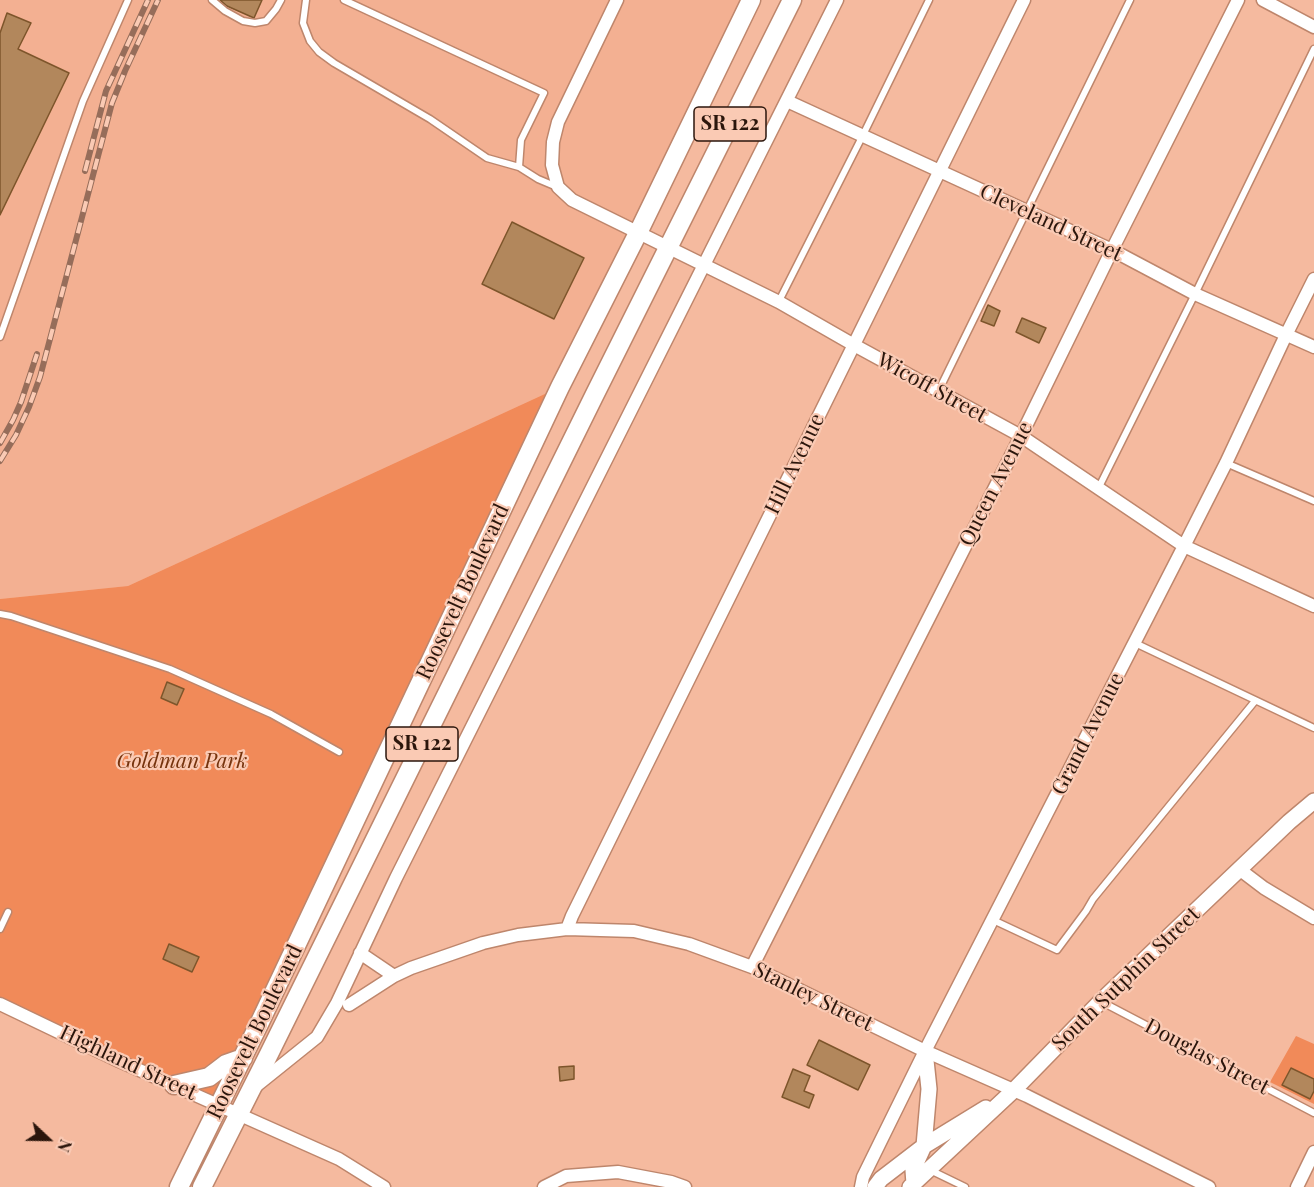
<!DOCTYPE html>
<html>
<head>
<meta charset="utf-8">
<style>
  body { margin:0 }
  #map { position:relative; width:1314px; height:1187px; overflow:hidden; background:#f5ba9f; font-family:"Playfair Display",serif }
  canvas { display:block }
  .north { position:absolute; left:18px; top:1109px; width:60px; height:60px; -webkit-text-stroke:4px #facab4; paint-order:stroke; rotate:112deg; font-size:16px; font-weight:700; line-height:24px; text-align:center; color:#2b160c }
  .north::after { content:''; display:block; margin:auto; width:21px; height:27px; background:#2b160c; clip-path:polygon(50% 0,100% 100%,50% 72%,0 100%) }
</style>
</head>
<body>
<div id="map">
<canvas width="1314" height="1187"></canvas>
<div class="north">N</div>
</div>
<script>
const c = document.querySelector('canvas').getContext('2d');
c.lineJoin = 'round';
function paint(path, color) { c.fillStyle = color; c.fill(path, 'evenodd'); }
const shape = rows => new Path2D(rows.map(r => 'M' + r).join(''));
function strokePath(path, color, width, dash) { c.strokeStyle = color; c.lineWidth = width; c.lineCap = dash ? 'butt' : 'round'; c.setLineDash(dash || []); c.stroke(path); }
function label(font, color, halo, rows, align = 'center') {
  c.font = font + ' "Playfair Display",serif'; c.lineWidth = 4.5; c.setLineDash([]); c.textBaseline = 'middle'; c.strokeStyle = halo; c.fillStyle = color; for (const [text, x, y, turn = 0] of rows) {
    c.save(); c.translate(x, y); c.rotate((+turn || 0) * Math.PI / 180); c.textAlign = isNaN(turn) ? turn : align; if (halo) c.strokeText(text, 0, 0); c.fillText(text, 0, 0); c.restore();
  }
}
paint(shape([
  [0,0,751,0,560,387,128,586,0,599]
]), '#f3b092');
paint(shape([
  [560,387,220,1105,0,1004,0,599,128,586],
  [1296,1036,1314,1044,1314,1104,1270,1082]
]), '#f18a59');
const building = shape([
  [220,0,262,0,254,18,227,6,220,0],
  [7,13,31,23,18,49,69,73,0,215,0,33,7,13],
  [512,222,584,258,554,319,482,284,512,222],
  [988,305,1000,311,994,326,981,321,988,305],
  [1022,318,1046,328,1039,343,1016,332,1022,318],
  [167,682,184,689,177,705,161,698,167,682],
  [169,944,199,957,192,972,163,959,169,944],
  [819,1040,870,1065,858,1090,807,1065,819,1040],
  [574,1066,574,1079,560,1081,559,1067,574,1066],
  [1291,1068,1314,1079,1314,1091,1310,1099,1282,1085,1291,1068],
  [793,1069,810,1076,804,1091,814,1095,809,1108,782,1097,793,1069]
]);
paint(building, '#b2875c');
strokePath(building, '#7d552b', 1.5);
const service = shape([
  [212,0,225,11,243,21,255,23,266,21,276,9,281,0],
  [306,0,303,23,310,41,319,52,334,63,430,119,487,158,519,167],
  [344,0,544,93,521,140,519,167,538,179,557,187],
  [779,301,863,135,929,0],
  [0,337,83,101,128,0],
  [939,390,1130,0],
  [1226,463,1314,501],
  [1098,489,1195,294,1314,49],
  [0,614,11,616,170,669,271,714,339,752],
  [1135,643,1314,728],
  [993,920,1057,950,1086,911,1093,899,1255,701],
  [0,929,8,912],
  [1102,1002,1314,1113],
  [930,1170,965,1187]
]);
const minor = shape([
  [617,0,558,122,553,142,552,165,558,187,572,200,779,302,854,345,1021,436,1184,546,1314,606],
  [1263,0,1314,27],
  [787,101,1112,250,1195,294,1314,347],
  [1239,869,1264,888,1314,918],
  [567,929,572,916,1024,0],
  [360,953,394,976],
  [752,967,1021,436,1112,250,1238,0],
  [0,1004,119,1061,339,1159,384,1187],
  [349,1005,394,976,411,968,483,943,518,935,567,929,634,931,689,944,752,967,925,1051,1027,1096,1209,1187],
  [256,1086,317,1037,337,1003,396,878,837,0],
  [544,1187,566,1176,618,1172,671,1182,685,1187],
  [861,1187,863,1177,925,1051,1184,546,1226,463,1286,335,1314,279],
  [1297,1187,1314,1152]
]);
const tertiary = shape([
  [914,1184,913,1170,924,1146,929,1089,925,1051],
  [875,1187,881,1179,924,1146,986,1108],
  [910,1187,1014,1090,1101,1001,1289,822,1314,801]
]);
const primary = shape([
  [174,1085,209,1077,226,1064,243,1058],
  [179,1187,260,1022,560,387,638,233,751,0],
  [202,1187,268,1056,595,394,792,0]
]);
strokePath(service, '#be866c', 9);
strokePath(minor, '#be866c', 15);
strokePath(tertiary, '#be866c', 18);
strokePath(primary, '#be866c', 21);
strokePath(service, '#fff', 6);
strokePath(minor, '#fff', 12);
strokePath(tertiary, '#fff', 15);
strokePath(primary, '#fff', 18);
const rail = shape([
  [85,171,106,91,148,0],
  [0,443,13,420,21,402,37,354],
  [0,461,16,435,29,407,40,377,112,103,125,71,158,0]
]);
strokePath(rail, '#966d5a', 6);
strokePath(rail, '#facab4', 4, [11]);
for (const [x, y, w] of [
  [730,124,72],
  [422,744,72]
]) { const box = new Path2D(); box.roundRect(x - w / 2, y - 17, w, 34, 4.5); c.fillStyle = '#facab4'; c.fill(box); strokePath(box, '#2b160c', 1.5); }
label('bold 20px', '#2b160c', null, [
  ["SR 122",730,124],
  ["SR 122",422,744]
]);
label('21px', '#2b160c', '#facab4', [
  ["Cleveland Street",1051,223,25],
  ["Wicoff Street",932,388,29],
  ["Hill Avenue",795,464,-64],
  ["Queen Avenue",996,484,-63],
  ["Roosevelt Boulevard",463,592,-65],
  ["Grand Avenue",1088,734,-63],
  ["South Sutphin Street",1126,979,-44],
  ["Stanley Street",813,997,26],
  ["Roosevelt Boulevard",255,1032,-64],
  ["Douglas Street",1207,1057,28],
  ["Highland Street",128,1063,25]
]);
label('italic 21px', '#76330d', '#facab4', [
  ["Goldman Park",182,761]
]);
</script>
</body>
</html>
